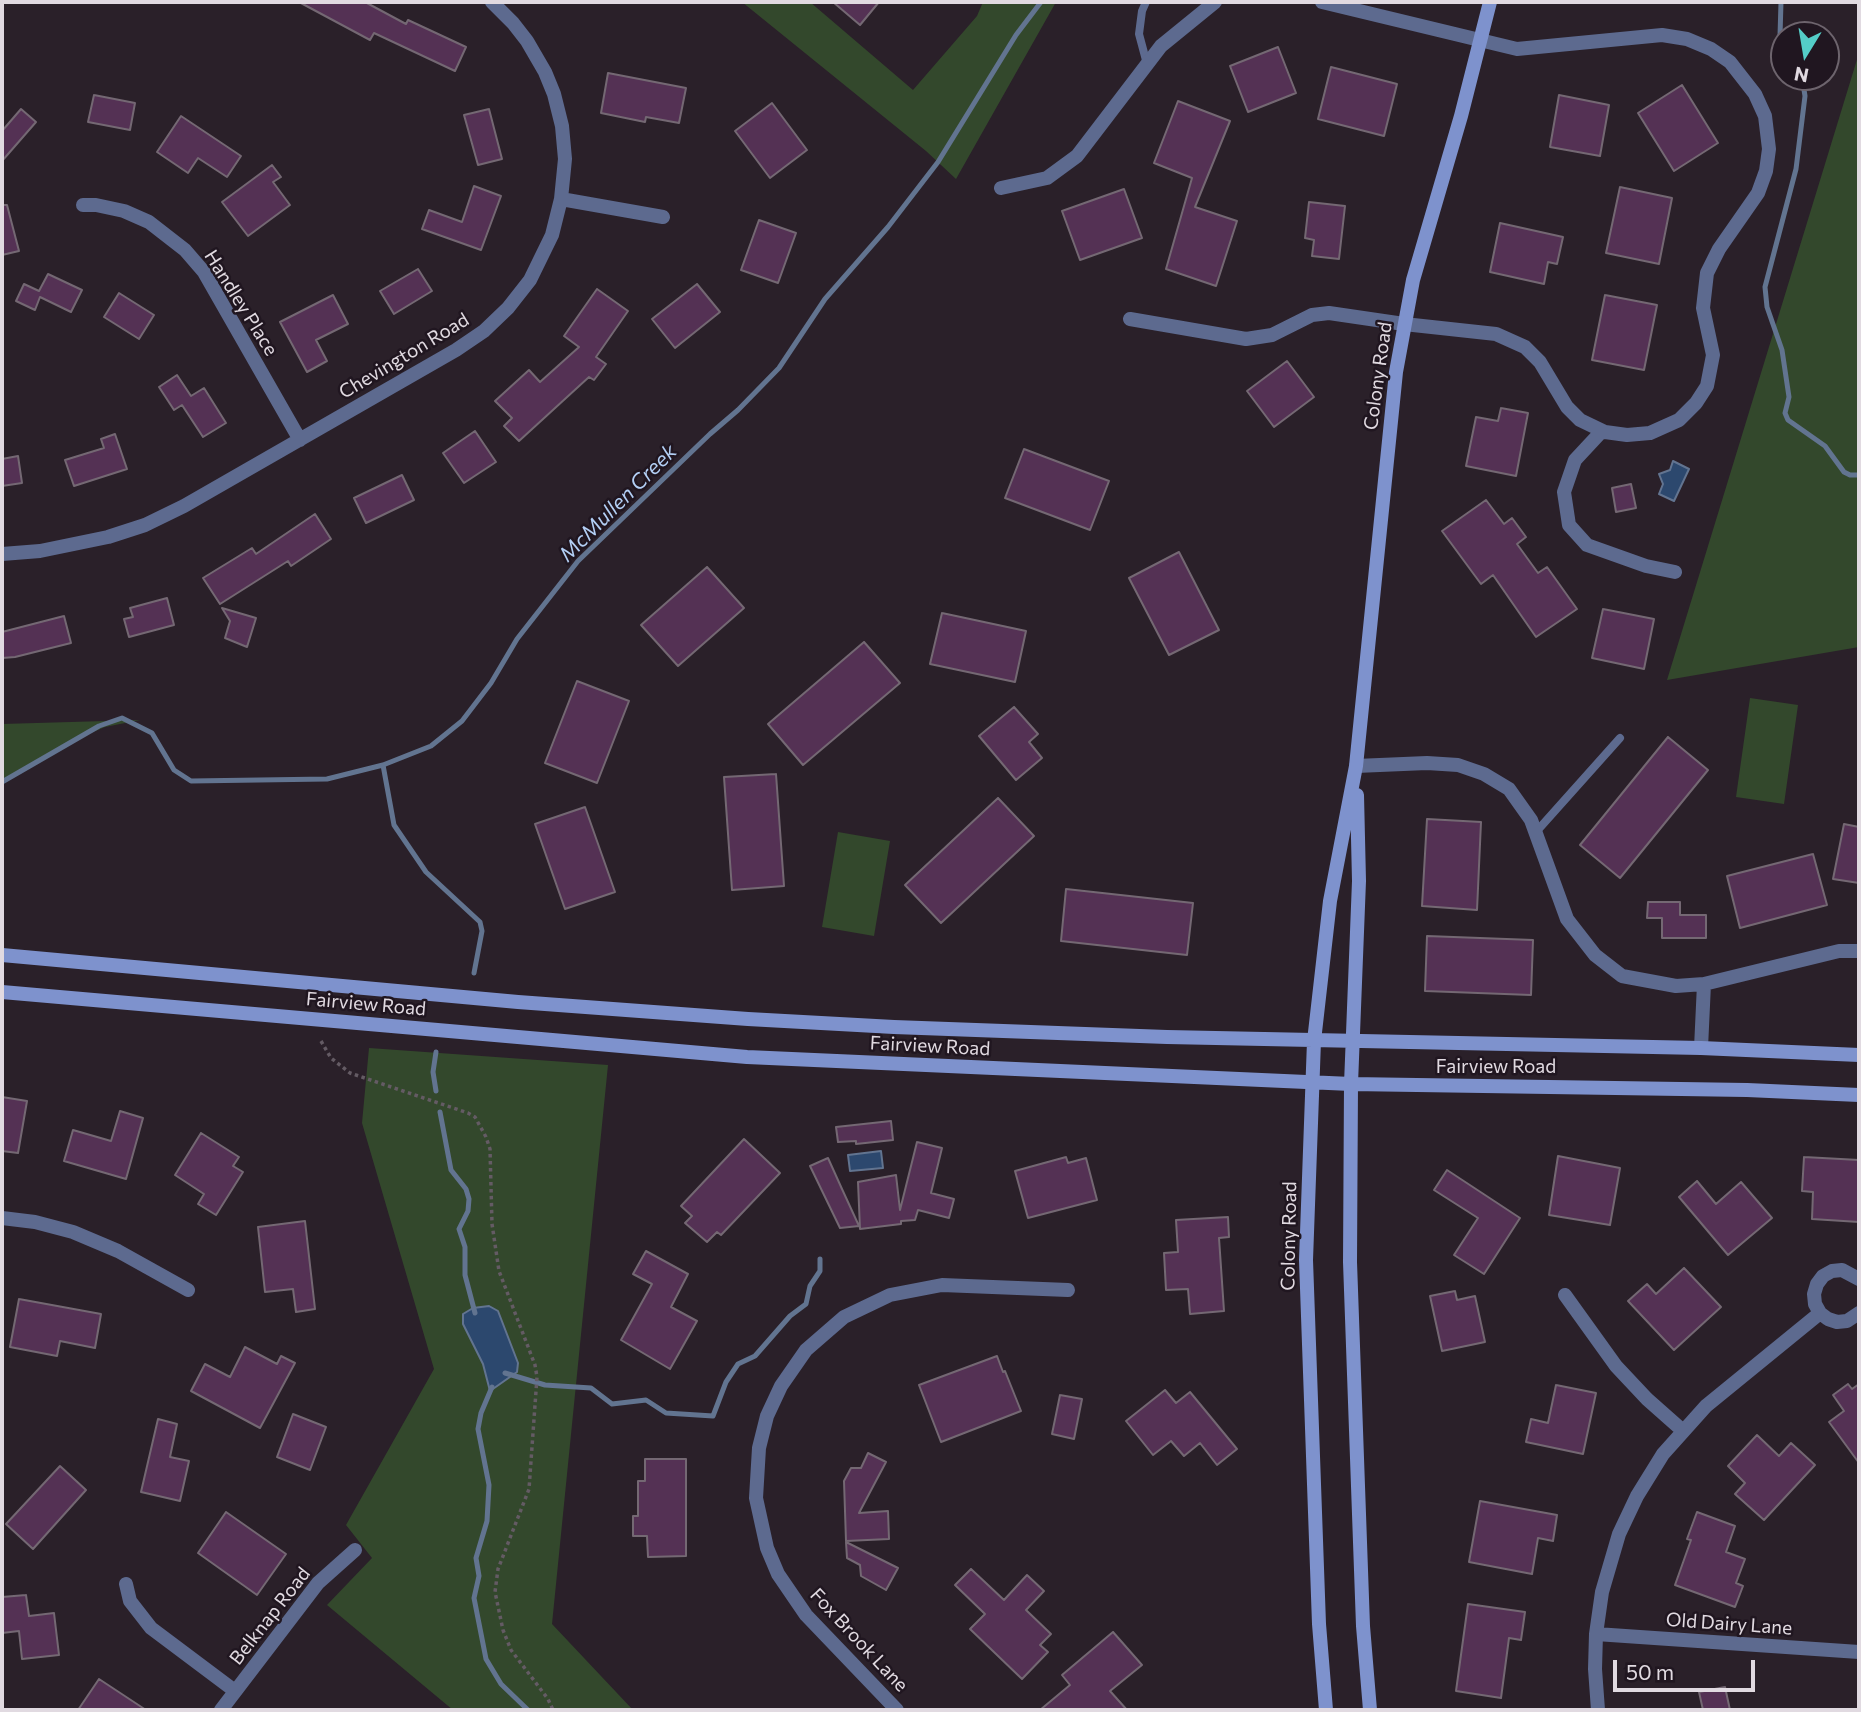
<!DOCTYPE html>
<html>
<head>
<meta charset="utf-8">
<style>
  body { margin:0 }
  #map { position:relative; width:1861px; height:1712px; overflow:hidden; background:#2a2029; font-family:Commissioner,sans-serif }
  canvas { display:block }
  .frame { position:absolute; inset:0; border:4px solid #e1dae1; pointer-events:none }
  .north { position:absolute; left:1770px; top:21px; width:70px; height:70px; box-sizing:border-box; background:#201620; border:2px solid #6d646d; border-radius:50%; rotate:191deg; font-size:19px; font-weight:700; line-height:28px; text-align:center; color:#e1dae1 }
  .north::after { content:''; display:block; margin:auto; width:24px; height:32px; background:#54cdc7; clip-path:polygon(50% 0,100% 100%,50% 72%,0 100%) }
  .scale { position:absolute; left:1613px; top:1660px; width:142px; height:32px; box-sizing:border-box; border:4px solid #e1dae1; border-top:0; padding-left:9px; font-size:21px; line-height:24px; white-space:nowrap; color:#e1dae1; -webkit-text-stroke:5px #201620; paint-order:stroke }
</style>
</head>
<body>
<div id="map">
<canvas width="1861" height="1712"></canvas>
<div class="frame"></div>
<div class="north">N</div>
<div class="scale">50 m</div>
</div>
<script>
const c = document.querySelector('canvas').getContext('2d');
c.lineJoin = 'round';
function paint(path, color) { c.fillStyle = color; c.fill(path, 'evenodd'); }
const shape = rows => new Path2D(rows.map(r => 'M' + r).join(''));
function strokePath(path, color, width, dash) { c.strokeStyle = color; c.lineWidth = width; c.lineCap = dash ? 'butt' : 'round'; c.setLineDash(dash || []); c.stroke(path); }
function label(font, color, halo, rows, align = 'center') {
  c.font = font + ' Commissioner,sans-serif'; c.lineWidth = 5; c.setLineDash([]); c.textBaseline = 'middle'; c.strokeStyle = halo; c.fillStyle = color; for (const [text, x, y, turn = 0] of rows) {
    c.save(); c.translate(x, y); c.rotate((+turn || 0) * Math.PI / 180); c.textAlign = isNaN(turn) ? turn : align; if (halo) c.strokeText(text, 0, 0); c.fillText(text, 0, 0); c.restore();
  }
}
paint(shape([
  [742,2,810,2,913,90,977,16,983,2,1056,2,956,179,926,151],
  [1859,53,1859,647,1667,680],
  [1750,698,1798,705,1784,804,1736,797],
  [140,720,105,727,79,738,2,780,2,724],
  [838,832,890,841,874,936,822,927],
  [369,1048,608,1065,552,1624,633,1710,453,1710,327,1605,372,1558,346,1525,434,1369,362,1123]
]), '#33482c');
const water = shape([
  [1673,461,1689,469,1674,501,1659,494,1663,484,1659,474,1670,470,1673,461],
  [881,1151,883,1168,850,1171,848,1155,881,1151],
  [489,1306,498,1311,518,1363,517,1372,490,1391,483,1364,463,1324,463,1314,473,1308,489,1306]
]);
paint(water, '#2c486e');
strokePath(water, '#627490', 2);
strokePath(shape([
  [1781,2,1780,36,1784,44],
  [1802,77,1805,96,1796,169,1765,287,1767,307,1782,350,1789,397,1785,413,1788,420,1825,446,1844,472,1850,475,1859,475],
  [383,765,394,825,426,872,480,922,482,931,474,973],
  [2,782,99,726,122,718,152,733,174,770,191,781,327,779,383,765,431,746,462,721,491,683,517,639,578,561,710,434,738,410,779,368,825,299,888,227,938,162,1016,35,1041,2],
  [436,1052,433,1072,436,1091],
  [440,1112,451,1170,466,1189,469,1199,468,1211,459,1229,465,1247,465,1275,475,1313],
  [505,1373,545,1385,591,1388,612,1404,646,1400,666,1413,713,1416,726,1382,738,1364,755,1356,790,1316,806,1304,810,1286,820,1271,820,1259],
  [492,1387,481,1413,478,1429,489,1485,487,1521,476,1558,479,1576,474,1598,486,1659,501,1684,528,1710]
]), '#627490', 5);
const building = shape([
  [299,2,365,2,406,24,408,20,466,47,455,71,374,33,370,40,299,2],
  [833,2,879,2,860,25,833,2],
  [1278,47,1296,93,1248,112,1230,66,1278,47],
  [1331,67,1397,84,1384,136,1318,119,1331,67],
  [608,73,686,88,679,123,646,117,645,122,601,113,608,73],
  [1682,85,1718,143,1674,171,1638,113,1682,85],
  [94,95,135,103,130,130,88,122,94,95],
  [1559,95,1609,105,1600,156,1550,147,1559,95],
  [1178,101,1230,121,1195,207,1237,221,1216,286,1166,269,1192,178,1154,163,1178,101],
  [772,103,807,150,770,178,735,131,772,103],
  [21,109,36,122,2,161,2,131,21,109],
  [489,109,502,159,478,165,464,115,489,109],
  [181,116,241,156,227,177,198,158,188,173,157,152,181,116],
  [272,165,281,177,273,182,290,205,248,236,222,202,272,165],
  [474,186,501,196,481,250,422,229,429,210,462,222,474,186],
  [1620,187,1672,198,1659,264,1606,253,1620,187],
  [1124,189,1142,238,1080,260,1062,211,1124,189],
  [1309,202,1345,206,1339,259,1312,256,1314,240,1305,238,1309,202],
  [2,205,7,205,19,251,2,255,2,205],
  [759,220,796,233,778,283,741,270,759,220],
  [1500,223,1563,237,1557,264,1548,262,1544,284,1490,272,1500,223],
  [418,269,432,291,394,314,380,291,418,269],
  [48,274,82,290,71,312,40,297,35,310,16,301,24,284,39,291,48,274],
  [697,284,720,312,675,348,652,319,697,284],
  [597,289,628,311,596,357,606,364,594,380,589,377,519,441,504,426,512,418,495,401,529,370,540,382,579,347,564,336,597,289],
  [119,293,154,315,139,339,104,317,119,293],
  [333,295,348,324,316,340,327,361,307,372,280,322,333,295],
  [1605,295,1657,305,1644,370,1592,360,1605,295],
  [1287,361,1314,397,1274,427,1247,391,1287,361],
  [177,375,191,396,204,388,226,423,203,437,182,405,174,410,159,387,177,375],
  [1501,408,1528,413,1516,476,1466,466,1476,417,1498,421,1501,408],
  [475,431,496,462,464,483,443,453,475,431],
  [115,434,127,469,74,486,65,460,104,448,101,439,115,434],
  [1024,449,1109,481,1090,530,1005,498,1024,449],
  [18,456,22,483,2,486,2,459,18,456],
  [402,475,414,500,366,523,354,498,402,475],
  [1631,484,1636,508,1616,512,1612,488,1631,484],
  [1486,500,1504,524,1512,518,1526,537,1517,544,1538,573,1547,567,1577,609,1536,637,1493,575,1481,584,1442,531,1486,500],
  [315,514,331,539,291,566,288,561,220,604,203,578,252,548,256,554,315,514],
  [1179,552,1219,630,1169,655,1129,578,1179,552],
  [707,567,744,608,678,666,641,625,707,567],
  [167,598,174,625,129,637,124,619,133,617,130,608,167,598],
  [222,608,256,618,247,647,225,638,230,621,222,608],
  [1603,609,1654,619,1644,669,1592,658,1603,609],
  [942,613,1026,631,1015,682,930,664,942,613],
  [64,616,71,643,15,657,2,658,2,632,64,616],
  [864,642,900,683,803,765,768,724,864,642],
  [577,681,629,701,597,783,545,763,577,681],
  [1014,707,1038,734,1029,742,1042,758,1016,780,979,736,1014,707],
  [1668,737,1708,770,1620,878,1580,845,1668,737],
  [776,774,784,886,732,890,724,777,776,774],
  [998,798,1034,836,941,923,905,885,998,798],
  [585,807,615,892,565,909,535,824,585,807],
  [1427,819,1481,822,1477,910,1422,906,1427,819],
  [1844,824,1859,827,1859,883,1833,879,1844,824],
  [1813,854,1827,905,1740,928,1727,876,1813,854],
  [1066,889,1193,903,1187,955,1061,941,1066,889],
  [1648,902,1680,902,1680,915,1706,915,1706,938,1662,938,1662,918,1647,918,1648,902],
  [1427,936,1533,940,1531,995,1425,991,1427,936],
  [2,1097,27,1101,18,1153,2,1151,2,1097],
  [120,1111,143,1118,126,1179,64,1161,73,1130,111,1141,120,1111],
  [891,1121,893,1140,856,1144,856,1141,838,1142,836,1127,891,1121],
  [201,1133,239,1157,233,1166,243,1172,216,1215,198,1204,204,1194,175,1175,201,1133],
  [744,1139,780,1173,721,1235,717,1232,707,1242,685,1223,692,1216,681,1206,744,1139],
  [917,1142,942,1148,931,1193,954,1199,949,1218,918,1210,915,1220,901,1221,901,1224,860,1229,858,1182,896,1175,900,1210,917,1142],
  [1558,1156,1620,1168,1610,1225,1549,1215,1558,1156],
  [1066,1157,1068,1163,1086,1158,1097,1200,1028,1218,1015,1171,1066,1157],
  [1804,1157,1859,1160,1859,1222,1812,1219,1813,1192,1802,1191,1804,1157],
  [828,1158,842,1189,859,1226,840,1228,810,1166,828,1158],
  [1447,1170,1520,1218,1484,1274,1454,1255,1478,1218,1434,1190,1447,1170],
  [1697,1181,1716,1204,1741,1182,1772,1218,1728,1255,1679,1197,1697,1181],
  [1228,1217,1229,1237,1219,1238,1224,1311,1190,1314,1188,1289,1166,1290,1164,1253,1178,1252,1176,1220,1228,1217],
  [305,1221,315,1309,296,1312,293,1289,265,1292,258,1227,305,1221],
  [646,1251,688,1274,671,1307,697,1321,670,1369,621,1340,652,1284,633,1274,646,1251],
  [1684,1268,1721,1307,1674,1350,1628,1301,1647,1284,1656,1294,1684,1268],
  [1455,1291,1457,1300,1475,1296,1485,1342,1442,1351,1430,1296,1455,1291],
  [19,1299,101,1314,95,1348,60,1341,57,1356,10,1347,19,1299],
  [245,1347,277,1364,281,1356,295,1363,260,1428,191,1391,205,1364,230,1377,245,1347],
  [997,1356,1003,1372,1005,1371,1021,1411,941,1442,919,1385,997,1356],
  [1848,1384,1852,1389,1859,1384,1859,1463,1829,1422,1844,1411,1833,1395,1848,1384],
  [1556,1385,1596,1393,1583,1454,1526,1442,1531,1419,1548,1423,1556,1385],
  [1165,1390,1176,1403,1190,1392,1237,1449,1217,1465,1200,1443,1184,1456,1171,1441,1153,1455,1126,1421,1165,1390],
  [1060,1395,1082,1399,1074,1439,1052,1434,1060,1395],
  [293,1414,326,1427,310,1470,277,1457,293,1414],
  [158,1419,177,1424,170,1457,189,1461,180,1501,141,1492,158,1419],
  [1757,1435,1779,1456,1791,1443,1815,1465,1764,1520,1735,1494,1745,1483,1728,1466,1757,1435],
  [868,1453,886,1462,859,1513,888,1511,889,1539,846,1541,844,1481,851,1468,861,1468,868,1453],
  [645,1459,686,1459,686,1556,648,1557,647,1536,633,1536,633,1516,638,1516,638,1481,645,1481,645,1459],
  [60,1466,86,1490,33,1549,6,1524,60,1466],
  [1480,1501,1557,1515,1553,1541,1538,1538,1532,1574,1469,1562,1480,1501],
  [226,1512,286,1554,257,1595,198,1553,226,1512],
  [1697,1512,1735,1526,1726,1552,1745,1559,1736,1583,1743,1586,1735,1607,1675,1585,1691,1540,1687,1539,1697,1512],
  [846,1542,898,1568,886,1590,861,1576,860,1565,847,1558,846,1542],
  [971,1569,1004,1600,1027,1575,1044,1591,1026,1610,1051,1634,1040,1645,1048,1652,1022,1679,970,1629,985,1614,955,1585,971,1569],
  [26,1595,29,1616,54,1613,59,1655,22,1659,19,1631,2,1633,2,1597,26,1595],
  [1468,1604,1525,1612,1521,1640,1509,1638,1501,1698,1456,1691,1468,1604],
  [1113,1632,1142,1665,1110,1691,1127,1710,1040,1710,1070,1685,1062,1675,1113,1632],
  [99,1679,146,1710,78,1710,99,1679],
  [1725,1687,1730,1710,1703,1710,1699,1692,1725,1687]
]);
paint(building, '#543154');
strokePath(building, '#746873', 2);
strokePath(shape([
  [321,1041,331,1058,350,1073,468,1113,475,1117,486,1137,490,1149,492,1224,499,1271,535,1365,537,1377,529,1489,498,1569,495,1592,503,1630,511,1650,548,1699,553,1710]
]), '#645b64', 3.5, [3.5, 3.5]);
strokePath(shape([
  [1146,2,1142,11,1139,34,1147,64],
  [1536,832,1620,738]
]), '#5d6a8f', 8);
strokePath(shape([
  [1001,188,1047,178,1077,156,1161,46,1215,2],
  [561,199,663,217],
  [83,205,96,205,124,211,149,222,185,250,204,272,300,440],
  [1130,319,1246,339,1272,335,1312,315,1329,313,1404,324,1496,334,1525,347,1540,362,1567,407,1580,420,1605,432,1627,435,1650,433,1679,420,1696,403,1707,386,1713,355,1703,308,1707,273,1719,249,1758,193,1766,171,1769,149,1765,116,1755,94,1730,62,1711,49,1687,39,1662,35,1517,49,1322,2],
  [1602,431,1575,460,1564,492,1569,525,1587,545,1646,566,1675,572],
  [2,554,40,551,108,537,145,525,184,506,456,350,484,331,508,308,530,280,552,235,561,199,565,159,562,126,554,94,545,72,527,41,513,23,492,2],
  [1356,766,1427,763,1458,765,1484,774,1509,789,1531,820,1567,919,1595,955,1622,976,1676,986,1704,984,1839,951,1859,951],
  [1701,1048,1704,984],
  [2,1218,35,1222,73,1232,118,1251,188,1290],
  [1859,1279,1842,1270,1832,1271,1823,1276,1817,1284,1814,1294,1815,1304,1820,1313,1828,1319,1837,1322,1847,1321,1859,1313],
  [1565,1295,1616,1366,1647,1399,1682,1430],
  [126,1584,130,1601,151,1628,235,1691],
  [1596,1634,1859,1652],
  [221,1710,318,1583,355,1550],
  [897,1710,806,1615,778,1574,767,1548,756,1498,759,1448,767,1416,781,1386,806,1350,844,1317,890,1295,942,1285,1068,1290],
  [1598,1710,1595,1669,1596,1634,1602,1592,1619,1534,1637,1496,1663,1454,1706,1406,1820,1313]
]), '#5d6a8f', 14);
strokePath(shape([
  [1357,795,1359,881,1351,1084,1350,1262,1363,1626,1370,1710],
  [2,955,518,1002,748,1019,894,1027,1167,1037,1701,1048,1859,1055],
  [2,992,747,1057,1351,1084,1747,1090,1859,1095],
  [1326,1710,1319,1624,1306,1260,1314,1041,1330,901,1356,766,1396,372,1413,280,1461,116,1490,2]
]), '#7e92cd', 14);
label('19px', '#e1dae1', '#201620', [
  ["Handley Place",241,303,58],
  ["Chevington Road",404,356,-31],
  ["Colony Road",1378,376,-82],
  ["Fairview Road",366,1004,5],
  ["Fairview Road",930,1046,3],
  ["Fairview Road",1496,1067],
  ["Colony Road",1289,1236,-89],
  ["Belknap Road",270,1616,-52],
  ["Old Dairy Lane",1729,1624,4],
  ["Fox Brook Lane",859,1640,47]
]);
label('italic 21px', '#b3cff5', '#201620', [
  ["McMullen Creek",618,503,-45]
]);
</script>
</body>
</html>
